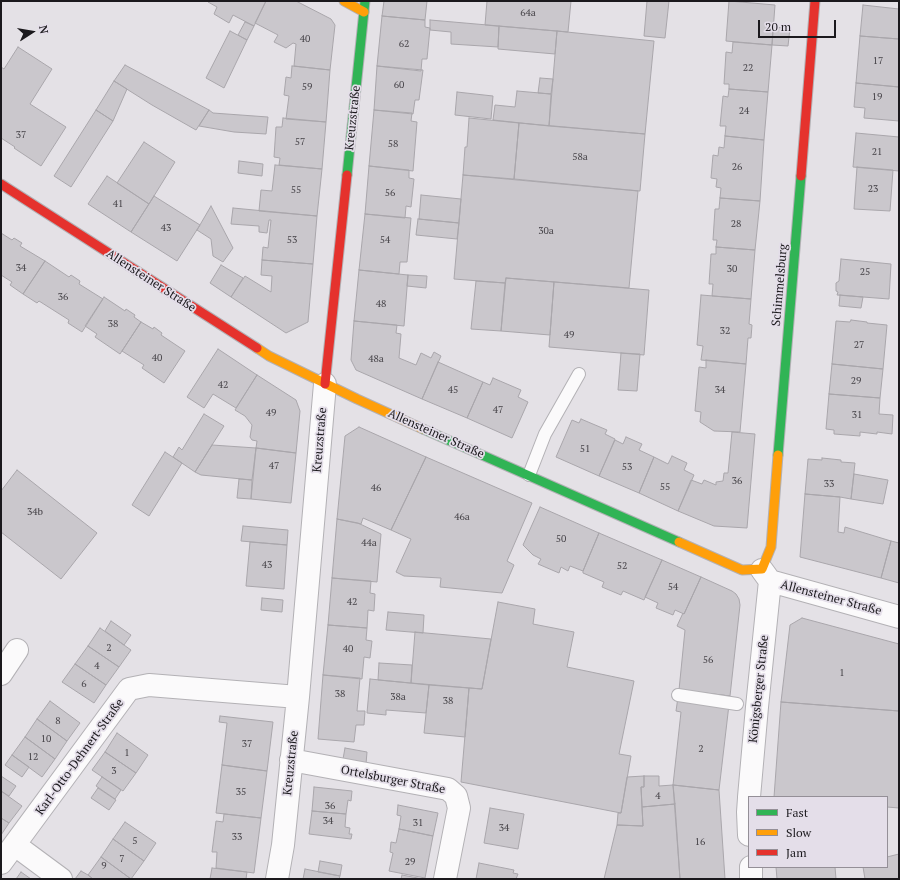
<!DOCTYPE html>
<html>
<head>
<meta charset="utf-8">
<style>
  body { margin:0 }
  #map { position:relative; width:900px; height:880px; overflow:hidden; background:#e4e1e6; font-family:"PT Serif",serif }
  canvas { display:block }
  .frame { position:absolute; inset:0; border:2px solid #1b191d; pointer-events:none }
  .legend { position:absolute; left:748px; top:796px; width:140px; height:72px; box-sizing:border-box; background:#e4dee9; border:1px solid #948f97; margin:0; padding:5px 7px; list-style:none; font-size:12px; color:#1b191d }
  .legend li { display:flex; align-items:center; gap:8px; height:20px }
  .legend b { width:20px; border:1px solid #948f97 }
  .north { position:absolute; left:12px; top:12px; width:40px; height:40px; -webkit-text-stroke:3px #e4dee9; paint-order:stroke; rotate:78deg; font-size:11px; font-weight:700; line-height:16px; text-align:center; color:#1b191d }
  .north::after { content:''; display:block; margin:auto; width:14px; height:18px; background:#1b191d; clip-path:polygon(50% 0,100% 100%,50% 72%,0 100%) }
  .scale { position:absolute; left:758px; top:20px; width:78px; height:18px; box-sizing:border-box; border:2px solid #1b191d; border-top:0; padding-left:5px; font-size:12px; line-height:14px; white-space:nowrap; color:#1b191d; -webkit-text-stroke:3px #e4dee9; paint-order:stroke }
</style>
</head>
<body>
<div id="map">
<canvas width="900" height="880"></canvas>
<div class="frame"></div>
<ul class="legend">
<li><b style="height:5px;background:#30b455"></b>Fast</li>
<li><b style="height:5px;background:#ff9f0a"></b>Slow</li>
<li><b style="height:5px;background:#e5322d"></b>Jam</li>
</ul>
<div class="north">N</div>
<div class="scale">20 m</div>
</div>
<script>
const c = document.querySelector('canvas').getContext('2d');
c.lineJoin = 'round';
function paint(path, color) { c.fillStyle = color; c.fill(path, 'evenodd'); }
const shape = rows => new Path2D(rows.map(r => 'M' + r).join(''));
function strokePath(path, color, width, dash) { c.strokeStyle = color; c.lineWidth = width; c.lineCap = dash ? 'butt' : 'round'; c.setLineDash(dash || []); c.stroke(path); }
function label(font, color, halo, rows, align = 'center') {
  c.font = font + ' "PT Serif",serif'; c.lineWidth = 3.5; c.setLineDash([]); c.textBaseline = 'middle'; c.strokeStyle = halo; c.fillStyle = color; for (const [text, x, y, turn = 0] of rows) {
    c.save(); c.translate(x, y); c.rotate((+turn || 0) * Math.PI / 180); c.textAlign = isNaN(turn) ? turn : align; if (halo) c.strokeText(text, 0, 0); c.fillText(text, 0, 0); c.restore();
  }
}
const building = shape([
  [209,1,266,1,254,26,233,15,229,23,214,14,217,7,208,2,209,1],
  [266,1,296,1,331,19,335,25,330,70,294,66,296,44,293,43,286,48,274,42,278,35,255,23,266,1],
  [384,1,434,1,427,1,425,20,382,16,384,1],
  [487,1,571,1,568,32,485,25,487,1],
  [647,1,669,1,665,38,644,36,647,1],
  [729,1,775,5,772,45,726,41,729,1],
  [863,5,899,9,899,39,860,36,863,5],
  [382,16,425,20,425,27,430,28,427,59,422,59,421,71,377,66,382,16],
  [430,20,499,26,498,47,451,44,451,32,430,30,430,20],
  [245,22,254,26,247,40,238,35,245,22],
  [499,26,557,31,555,54,498,49,499,26],
  [773,27,790,28,788,46,772,45,773,27],
  [230,31,247,40,224,88,206,78,230,31],
  [557,31,654,41,645,134,549,126,557,31],
  [860,36,899,39,899,87,856,83,860,36],
  [733,42,772,45,768,92,729,89,729,84,724,84,726,52,732,53,733,42],
  [18,47,52,69,30,104,66,127,41,166,14,148,15,147,1,138,1,67,4,69,18,47],
  [125,65,209,110,196,130,152,105,114,81,125,65],
  [292,66,330,70,326,122,286,119,289,96,284,95,286,77,291,78,292,66],
  [377,66,423,70,419,100,415,100,413,114,374,110,377,66],
  [540,78,553,79,551,94,538,93,540,78],
  [114,81,127,89,113,121,96,110,114,81],
  [856,83,899,87,899,121,864,118,865,108,854,107,856,83],
  [729,89,768,92,764,140,725,136,726,126,720,126,723,96,728,97,729,89],
  [517,91,551,94,549,126,493,120,495,105,515,107,517,91],
  [457,92,493,96,491,119,455,115,457,92],
  [96,110,113,121,71,187,54,176,96,110],
  [209,110,213,113,268,117,266,134,234,132,199,126,209,110],
  [374,110,412,113,411,121,417,122,413,171,369,166,374,110],
  [283,118,326,122,322,169,279,165,280,158,274,157,276,127,282,127,283,118],
  [469,118,519,123,514,179,463,175,465,147,467,147,469,118],
  [519,123,645,134,640,191,514,179,519,123],
  [856,133,899,137,899,171,853,167,856,133],
  [725,136,764,140,760,201,720,198,721,188,716,187,717,179,711,178,713,155,718,156,719,147,724,148,725,136],
  [144,142,175,162,149,204,117,183,144,142],
  [239,161,263,164,262,176,238,173,239,161],
  [275,165,322,169,317,216,259,211,261,190,272,191,275,165],
  [369,166,409,170,409,178,414,179,411,207,406,206,405,218,365,214,369,166],
  [857,167,893,170,890,211,854,209,857,167],
  [463,175,638,191,629,288,506,278,505,283,454,279,463,175],
  [107,176,149,204,131,232,88,204,107,176],
  [421,195,461,199,459,223,419,219,421,195],
  [154,196,200,225,177,261,131,232,154,196],
  [720,198,760,201,755,250,716,247,717,240,713,240,715,209,719,209,720,198],
  [211,206,233,248,223,262,213,256,211,239,197,230,211,206],
  [233,208,317,216,313,264,262,260,263,247,268,248,271,220,269,220,267,233,259,232,259,226,231,224,233,208],
  [365,214,411,218,407,262,400,262,399,274,359,270,365,214],
  [418,219,459,223,457,239,416,235,418,219],
  [1,233,12,240,14,238,22,243,20,246,45,261,23,294,10,285,12,282,1,275,1,233],
  [716,247,755,250,751,299,712,296,713,284,709,284,711,254,716,254,716,247],
  [841,259,891,264,889,299,837,295,838,292,836,291,836,283,839,281,841,259],
  [262,260,313,264,308,322,286,333,231,297,245,276,271,292,272,276,261,275,262,260],
  [45,261,69,277,71,275,80,281,79,284,103,299,82,332,68,323,69,320,39,301,37,303,23,294,45,261],
  [221,265,243,278,231,297,210,283,221,265],
  [359,270,408,275,404,326,354,321,359,270],
  [408,275,427,276,426,288,407,286,408,275],
  [506,278,554,282,550,335,501,331,506,278],
  [476,281,505,283,501,331,471,329,476,281],
  [554,282,649,290,644,355,549,347,554,282],
  [701,295,751,299,749,324,752,325,751,338,748,338,746,364,701,360,703,346,697,345,701,295],
  [840,295,863,297,861,308,839,306,840,295],
  [104,297,125,311,126,309,135,315,134,317,141,322,120,354,95,337,97,334,85,326,104,297],
  [851,320,867,322,867,323,887,325,883,369,832,364,836,321,850,322,851,320],
  [354,321,397,325,396,333,401,334,399,358,416,365,421,353,431,358,434,352,441,356,422,399,356,370,351,360,354,321],
  [141,322,153,329,154,327,162,333,161,335,185,351,164,383,142,368,144,365,122,351,141,322],
  [218,349,257,375,236,408,213,394,204,408,187,397,218,349],
  [621,353,640,354,637,391,618,390,621,353],
  [706,360,746,364,740,432,714,431,700,422,701,412,695,411,699,367,706,368,706,360],
  [438,362,483,382,467,418,422,399,438,362],
  [832,364,883,369,880,398,829,394,832,364],
  [257,375,296,400,300,411,296,453,256,448,257,441,252,440,250,437,252,425,245,416,235,410,257,375],
  [493,378,521,390,518,397,528,402,512,438,467,418,483,382,490,385,493,378],
  [829,394,880,398,879,414,893,415,892,434,877,432,877,434,860,432,860,436,834,434,834,430,826,429,829,394],
  [204,414,224,426,195,472,173,457,179,447,182,450,204,414],
  [581,419,607,430,605,434,615,439,599,476,556,457,572,420,579,423,581,419],
  [359,427,426,457,391,530,363,518,361,524,337,519,345,436,359,427],
  [732,432,755,434,747,528,714,526,678,511,691,480,702,484,704,480,716,485,716,482,723,481,724,473,728,473,732,432],
  [626,437,642,444,639,450,654,457,639,493,599,476,615,440,623,444,626,437],
  [212,445,256,448,252,480,201,475,195,472,212,445],
  [256,448,296,453,291,503,251,499,256,448],
  [165,452,182,463,149,516,132,505,165,452],
  [672,456,687,463,684,470,694,475,678,511,639,493,654,457,668,464,672,456],
  [426,457,532,503,507,561,514,565,502,593,440,587,441,578,404,576,396,572,411,539,391,530,426,457],
  [822,458,841,460,841,462,855,463,851,499,840,497,805,494,808,459,822,460,822,458],
  [17,470,97,533,61,579,1,532,1,491,17,470],
  [854,474,888,480,883,504,851,499,854,474],
  [239,479,252,480,251,499,237,498,239,479],
  [805,494,840,497,838,532,844,533,845,527,891,541,881,578,800,557,805,494],
  [540,507,599,533,583,571,570,566,568,571,561,567,559,573,538,564,541,559,533,555,523,545,540,507],
  [337,519,358,523,381,534,377,582,332,578,337,519],
  [243,526,288,530,287,545,241,541,243,526],
  [599,533,662,560,644,600,623,591,621,595,602,587,604,582,583,573,583,571,599,533],
  [891,541,899,543,899,583,881,578,891,541],
  [250,542,287,545,284,589,246,586,250,542],
  [662,560,701,577,684,614,675,610,673,615,656,608,658,603,645,597,662,560],
  [701,577,732,591,736,594,739,599,740,605,730,696,679,690,685,630,677,626,683,613,684,614,701,577],
  [332,578,371,581,370,593,375,594,374,611,368,610,367,628,328,625,332,578],
  [262,598,283,600,282,612,261,610,262,598],
  [498,602,535,609,533,624,574,632,567,667,634,681,619,754,631,756,621,813,461,782,469,688,482,689,498,602],
  [388,612,424,615,423,633,386,630,388,612],
  [802,618,899,644,899,711,781,702,790,625,802,618],
  [111,621,131,635,124,645,105,631,111,621],
  [328,625,367,628,366,640,372,641,370,658,364,657,362,679,323,675,328,625],
  [100,628,131,650,119,667,88,646,100,628],
  [415,632,491,639,482,689,411,683,415,632],
  [88,646,119,667,106,685,75,664,88,646],
  [379,663,412,665,411,683,378,680,379,663],
  [75,664,106,685,94,703,62,682,75,664],
  [323,675,360,678,357,711,365,711,364,725,356,725,354,742,318,739,323,675],
  [370,679,429,685,426,713,386,710,386,715,367,713,370,679],
  [429,685,469,688,465,737,424,733,429,685],
  [679,690,730,696,719,790,673,785,681,712,676,711,679,690],
  [50,701,80,723,67,741,37,719,50,701],
  [781,702,899,711,899,808,887,807,887,797,774,797,781,702],
  [220,716,273,722,267,771,222,765,227,723,219,722,220,716],
  [37,719,67,741,55,759,25,737,37,719],
  [117,733,148,755,136,773,105,752,117,733],
  [25,737,55,759,42,777,12,755,25,737],
  [345,748,367,752,366,764,343,759,345,748],
  [105,752,136,773,123,791,92,770,105,752],
  [12,755,29,767,22,777,5,765,12,755],
  [222,765,267,771,261,818,216,813,222,765],
  [1,776,16,786,9,796,1,791,1,776],
  [644,776,659,776,659,786,673,785,675,804,642,807,641,787,644,787,644,776],
  [644,776,644,787,641,787,643,826,617,825,618,813,621,813,627,777,644,776],
  [102,777,121,790,115,799,96,786,102,777],
  [673,785,719,790,725,879,680,879,673,785],
  [314,787,352,791,351,801,348,800,346,814,312,811,314,787],
  [98,788,116,800,109,810,91,798,98,788],
  [1,791,22,806,9,823,1,818,1,791],
  [675,804,680,879,604,879,617,825,643,826,642,807,675,804],
  [398,805,438,813,433,836,399,829,401,816,397,815,398,805],
  [490,808,524,814,518,849,484,843,490,808],
  [312,811,346,814,345,827,350,828,349,834,352,834,351,839,309,834,312,811],
  [224,814,261,818,254,873,216,868,217,852,212,852,216,821,223,822,224,814],
  [1,818,9,823,1,835,1,818],
  [125,822,156,843,144,861,113,839,125,822],
  [399,829,433,836,425,878,389,871,393,853,390,852,391,842,396,843,399,829],
  [113,839,144,861,131,879,101,857,113,839],
  [899,854,899,879,865,879,863,867,887,867,887,857,899,854],
  [101,857,131,879,93,879,88,875,101,857],
  [320,861,342,865,340,876,318,872,320,861],
  [479,863,514,870,513,873,518,874,516,879,476,879,479,863],
  [776,867,835,867,836,879,777,879,776,867],
  [212,868,247,872,246,879,210,879,212,868],
  [305,869,340,876,339,879,303,879,305,869],
  [81,871,88,875,93,879,75,879,81,871],
  [21,872,31,879,16,879,21,872],
  [402,875,423,879,401,879,402,875]
]);
paint(building, '#cac7cc');
strokePath(building, '#a9a6ab', 1);
const lane = shape([
  [529,475,545,434,579,374],
  [678,695,737,704]
]);
const street = shape([
  [762,570,770,581,899,617],
  [1,674,17,650],
  [291,760,448,789,456,796,459,808,445,879],
  [749,797,757,707,770,581],
  [749,798,748,812,749,835],
  [15,845,61,879],
  [1,863,129,689,149,685,298,697],
  [751,867,751,879],
  [277,879,283,845,298,697,325,384]
]);
const fast = shape([
  [347,175,365,1],
  [423,429,679,542],
  [778,455,801,176]
]);
const slow = shape([
  [344,1,364,12],
  [257,348,269,356,357,399,423,429],
  [679,542,742,570,762,569,771,547,778,455]
]);
const jam = shape([
  [801,176,815,1],
  [1,184,257,348],
  [325,384,347,175]
]);
strokePath(lane, '#b3b1b5', 14);
strokePath(street, '#b3b1b5', 24);
strokePath(fast, '#b3b1b5', 11);
strokePath(slow, '#b3b1b5', 11);
strokePath(jam, '#b3b1b5', 11);
strokePath(lane, '#fbfafb', 12);
strokePath(street, '#fbfafb', 22);
strokePath(fast, '#30b455', 9);
strokePath(slow, '#ff9f0a', 9);
strokePath(jam, '#e5322d', 9);
label('10px', '#474449', null, [
  ["64a",528,13],
  ["40",305,39],
  ["62",404,44],
  ["17",878,61],
  ["22",748,68],
  ["60",399,85],
  ["59",307,87],
  ["19",877,97],
  ["24",744,111],
  ["37",21,135],
  ["57",300,142],
  ["58",393,144],
  ["21",877,152],
  ["58a",580,157],
  ["26",737,167],
  ["23",873,189],
  ["55",296,190],
  ["56",390,193],
  ["41",118,204],
  ["28",736,224],
  ["43",166,228],
  ["30a",546,231],
  ["53",292,240],
  ["54",385,240],
  ["34",21,268],
  ["30",732,269],
  ["25",865,272],
  ["36",63,297],
  ["48",381,304],
  ["38",113,324],
  ["32",725,331],
  ["49",569,335],
  ["27",859,345],
  ["40",157,358],
  ["48a",376,359],
  ["29",856,381],
  ["42",223,385],
  ["45",453,390],
  ["34",720,390],
  ["47",498,410],
  ["49",271,413],
  ["31",857,415],
  ["51",585,449],
  ["47",274,466],
  ["53",627,467],
  ["36",737,481],
  ["33",829,484],
  ["55",665,487],
  ["46",376,488],
  ["34b",35,512],
  ["46a",462,517],
  ["50",561,539],
  ["44a",369,543],
  ["43",267,565],
  ["52",622,566],
  ["54",673,587],
  ["42",352,602],
  ["2",109,648],
  ["40",348,649],
  ["56",708,660],
  ["4",97,666],
  ["1",842,673],
  ["6",84,684],
  ["38",340,694],
  ["38a",398,697],
  ["38",448,701],
  ["8",58,721],
  ["10",46,739],
  ["37",247,744],
  ["2",701,749],
  ["1",127,753],
  ["12",33,757],
  ["3",114,771],
  ["35",241,792],
  ["4",658,796],
  ["36",330,806],
  ["34",328,821],
  ["31",418,823],
  ["34",504,828],
  ["33",237,837],
  ["5",135,841],
  ["16",700,842],
  ["7",122,859],
  ["29",410,862],
  ["9",104,866]
]);
label('12px', '#1b191d', '#e4dee9', [
  ["Kreuzstraße",353,118,-84],
  ["Allensteiner Straße",151,281,33],
  ["Schimmelsburg",780,285,-85],
  ["Allensteiner Straße",436,434,24],
  ["Kreuzstraße",320,440,-85],
  ["Allensteiner Straße",831,598,15],
  ["Königsberger Straße",759,689,-84],
  ["Karl-Otto-Dehnert-Straße",80,757,-54],
  ["Kreuzstraße",291,763,-84],
  ["Ortelsburger Straße",393,780,11]
]);
</script>
</body>
</html>
